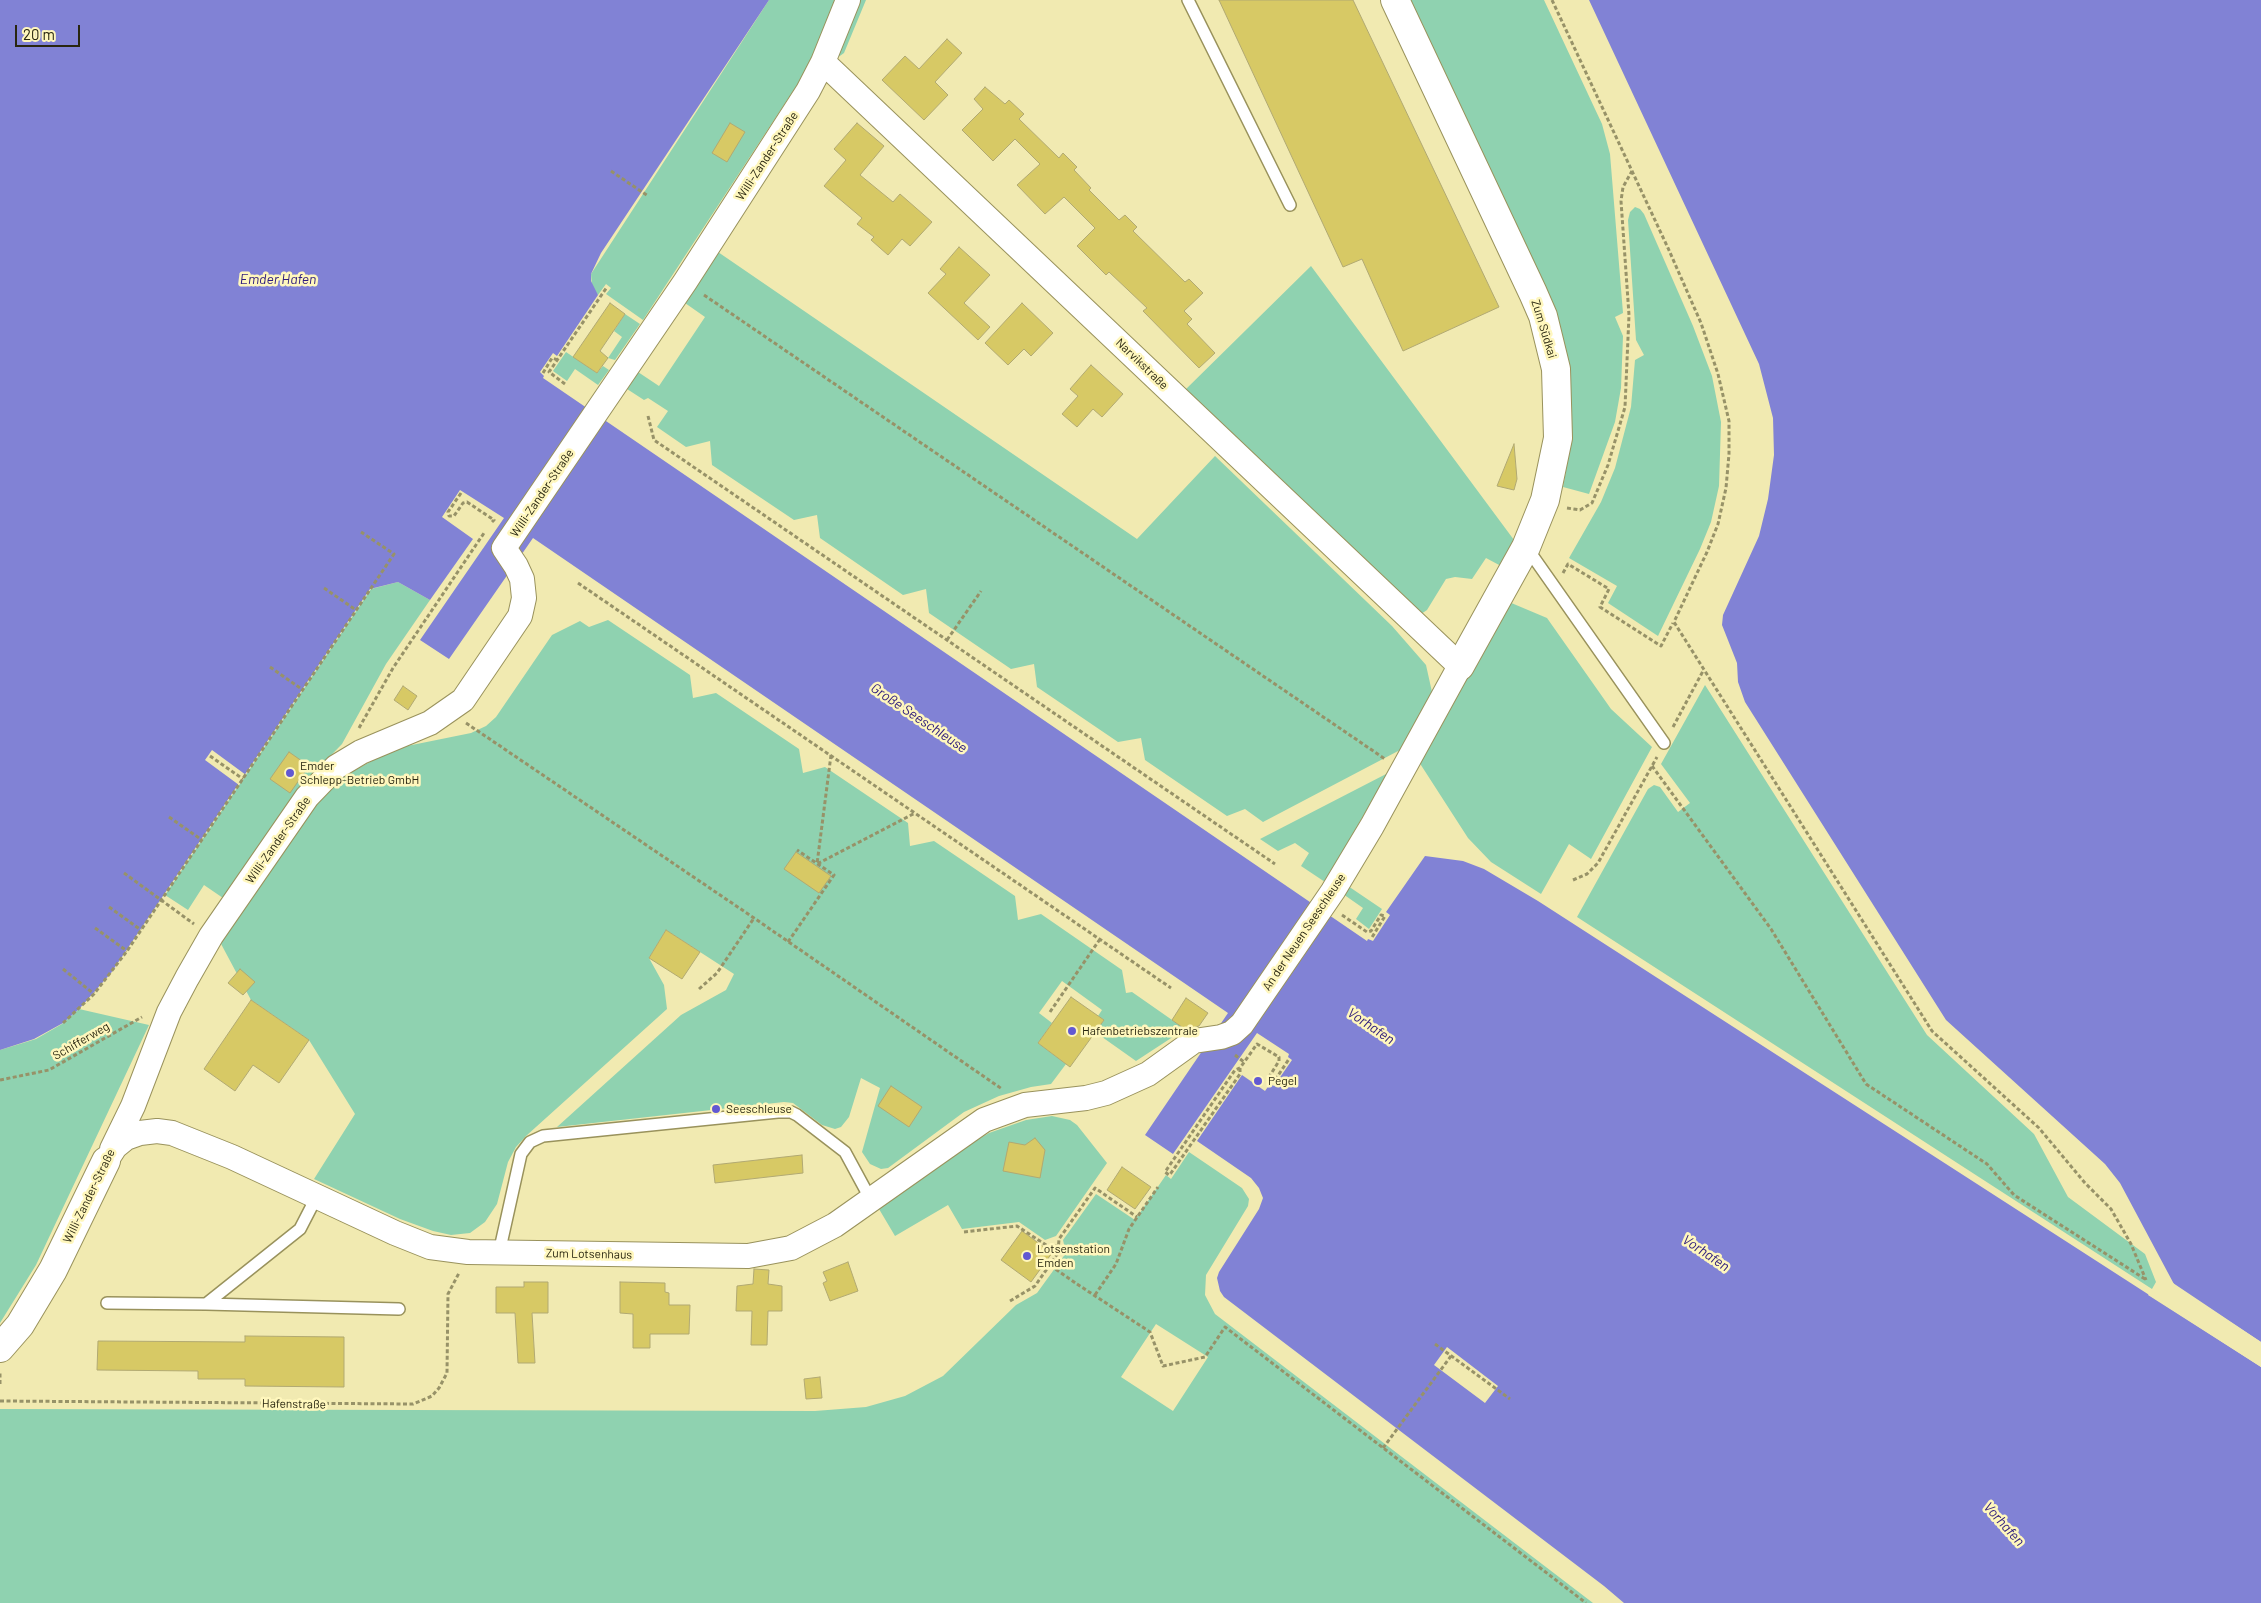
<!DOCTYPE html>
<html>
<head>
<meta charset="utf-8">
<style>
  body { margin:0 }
  #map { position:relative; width:2261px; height:1603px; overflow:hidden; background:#f1eab1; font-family:Barlow,sans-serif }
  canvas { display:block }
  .scale { position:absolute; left:15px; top:25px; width:65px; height:22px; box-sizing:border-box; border:2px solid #292610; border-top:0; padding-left:6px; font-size:15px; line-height:18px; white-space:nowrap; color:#292610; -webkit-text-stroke:4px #fff7bd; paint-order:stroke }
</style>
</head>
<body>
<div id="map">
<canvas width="2261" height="1603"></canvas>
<div class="scale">20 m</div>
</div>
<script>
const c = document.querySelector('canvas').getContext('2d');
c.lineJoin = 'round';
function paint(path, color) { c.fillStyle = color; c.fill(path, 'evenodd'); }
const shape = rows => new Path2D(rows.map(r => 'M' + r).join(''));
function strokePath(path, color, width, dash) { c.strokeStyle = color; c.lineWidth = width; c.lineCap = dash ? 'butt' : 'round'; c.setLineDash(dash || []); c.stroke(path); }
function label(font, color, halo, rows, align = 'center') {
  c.font = font + ' Barlow,sans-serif'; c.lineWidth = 5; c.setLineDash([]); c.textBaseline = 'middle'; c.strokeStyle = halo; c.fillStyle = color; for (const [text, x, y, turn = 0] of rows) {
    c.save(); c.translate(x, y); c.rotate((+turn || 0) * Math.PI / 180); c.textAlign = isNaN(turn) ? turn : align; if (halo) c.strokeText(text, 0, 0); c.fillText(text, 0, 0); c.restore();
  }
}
paint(shape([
  [769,0,866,0,844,53,795,88,643,320,606,294,611,288,606,284,598,295,592,287,591,274],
  [1410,0,1544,0,1602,124,1610,154,1623,313,1615,317,1623,336,1621,388,1615,422,1589,494,1563,487,1570,449,1572,419,1569,367],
  [1635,207,1640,209,1644,214,1693,326,1712,376,1721,422,1719,486,1711,522,1700,549,1658,636,1608,603,1617,586,1569,558,1601,502,1615,468,1631,407,1635,360,1644,355,1636,340,1628,220,1630,212],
  [718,252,1137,539,1215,456,1392,626,1426,665,1432,692,1400,750,1263,822,1245,809,1227,816,1145,760,1141,738,1118,742,1037,687,1034,664,1011,669,929,613,926,589,903,595,820,538,817,515,794,520,712,465,710,441,686,447,657,427,668,411,648,398,644,400,627,389,638,372,659,386,705,317,685,303],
  [1311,266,1514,540,1501,566,1486,558,1472,579,1455,577,1446,579,1427,610,1418,616,1184,391],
  [625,314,640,324,615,360,608,358,622,337,614,331],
  [566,352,597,373,603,366,609,370,598,385,575,369,567,381,553,371],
  [398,582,430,600,386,664,342,744,311,776,223,898,204,885,188,910,165,895,371,589],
  [1509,602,1547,618,1611,709,1652,747,1591,859,1569,844,1541,894,1491,862,1468,838,1419,762],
  [608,620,690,675,693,698,716,693,799,749,803,773,825,767,908,823,910,846,934,841,1015,896,1018,920,1041,914,1122,970,1126,993,1132,992,1185,1029,1136,1061,1095,1032,1104,1020,1098,1016,1102,1010,1062,981,1039,1013,1052,1023,1038,1043,1066,1064,1051,1084,1031,1087,999,1096,964,1112,888,1168,881,1169,870,1164,862,1152,880,1088,861,1078,849,1117,841,1127,835,1129,822,1125,793,1103,784,1102,557,1127,681,1015,726,990,734,974,666,930,649,958,664,985,667,1009,526,1136,516,1147,508,1162,497,1204,485,1222,470,1233,451,1235,433,1231,400,1219,314,1179,355,1114,309,1040,251,1000,220,942,316,805,341,778,377,758,407,746,471,733,486,726,496,717,552,635,580,621,589,627],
  [1705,685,1927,1035,2034,1134,2068,1197,2145,1254,2156,1282,2152,1289,1577,917,1648,789,1654,785,1660,787,1678,812,1690,803,1661,764],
  [1388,773,1325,882,1301,866,1309,853,1295,843,1278,851,1260,839],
  [1348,886,1382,909,1369,929,1356,919,1363,908,1343,894],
  [79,1009,149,1025,36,1265,0,1323,0,1050,36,1039,62,1024],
  [1052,1116,1070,1120,1077,1125,1107,1163,1056,1236,1045,1240,1019,1222,962,1229,948,1205,895,1236,879,1209,970,1144,989,1133,1026,1120],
  [1189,1152,1242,1188,1249,1199,1248,1206,1206,1275,1205,1295,1215,1314,1593,1603,0,1603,0,1409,815,1411,866,1407,905,1396,943,1376,1016,1305,1037,1293,1066,1253,1063,1240,1096,1194,1135,1220,1166,1175,1171,1179],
  [1156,1324,1208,1357,1173,1411,1121,1377]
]), '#8fd2b0');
paint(shape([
  [0,0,769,0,601,253,591,274,591,281,598,295,557,356,553,353,540,372,544,376,543,378,1367,941,1368,939,1373,941,1390,915,1386,912,1425,856,1463,861,1484,869,1538,901,2261,1367,2261,1603,1624,1603,1604,1586,1224,1297,1220,1291,1217,1278,1219,1272,1259,1209,1263,1198,1259,1188,1251,1178,1197,1141,1242,1075,1265,1091,1270,1084,1274,1086,1292,1060,1288,1057,1289,1054,1257,1033,1173,1154,1145,1135,1228,1013,533,538,449,659,420,640,504,518,460,490,442,517,473,539,430,600,398,582,370,589,111,973,80,1008,63,1023,34,1039,0,1050],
  [1589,0,2261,0,2261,1342,2175,1286,2120,1183,2105,1164,1946,1020,1745,702,1738,682,1737,663,1722,625,1723,615,1759,536,1768,499,1774,455,1773,418,1759,364]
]), '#8182d5');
paint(shape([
  [212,750,246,775,239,785,205,760],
  [2173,1283,2261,1342,2261,1345,2184,1296,2170,1284],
  [2150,1292,2261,1364,2261,1367,2148,1295],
  [1447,1347,1498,1386,1485,1403,1434,1365]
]), '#f1eab1');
const building = shape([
  [1219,0,1353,0,1499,307,1403,351,1362,259,1343,267,1219,0],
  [947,39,962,53,935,82,948,95,924,120,882,80,905,56,919,69,947,39],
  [985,87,1005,104,1009,100,1024,114,1019,119,1059,158,1063,153,1077,167,1074,170,1091,188,1089,190,1119,220,1125,215,1137,227,1133,231,1185,282,1189,279,1203,293,1184,311,1192,319,1187,324,1215,353,1199,368,1143,311,1147,308,1109,272,1106,275,1077,246,1095,228,1064,197,1045,214,1017,185,1040,164,1015,139,993,161,962,130,983,109,974,99,985,87],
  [730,123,745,132,727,162,712,153,730,123],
  [857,123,884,146,860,175,893,202,900,194,932,222,910,246,902,239,888,255,871,240,874,237,857,224,862,218,824,186,846,160,834,149,857,123],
  [959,247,990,275,964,303,990,327,978,340,928,293,946,274,940,269,959,247],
  [610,303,625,314,600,351,608,358,597,373,573,357,610,303],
  [1022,303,1053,333,1031,356,1024,349,1008,365,985,343,1022,303],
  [1091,365,1123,394,1102,417,1093,409,1077,427,1062,414,1078,396,1070,389,1091,365],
  [1514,444,1517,479,1514,490,1497,486,1514,444],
  [403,686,417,696,408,710,394,700,403,686],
  [289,752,309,766,290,793,270,779,289,752],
  [796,852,831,876,819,893,784,869,796,852],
  [666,930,700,952,682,979,649,958,666,930],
  [240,969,255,982,243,995,228,983,240,969],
  [1071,997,1104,1020,1070,1067,1038,1043,1071,997],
  [1186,998,1208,1013,1199,1026,1186,1030,1172,1020,1186,998],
  [251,1000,309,1040,279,1083,253,1065,235,1091,204,1069,251,1000],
  [891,1086,922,1107,909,1127,878,1106,891,1086],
  [1035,1138,1045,1150,1040,1178,1003,1171,1009,1142,1025,1145,1035,1138],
  [802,1155,803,1173,715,1183,713,1165,802,1155],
  [1122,1167,1151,1187,1135,1209,1107,1190,1122,1167],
  [1022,1231,1052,1253,1031,1282,1001,1260,1022,1231],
  [848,1262,858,1291,830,1301,823,1283,827,1281,823,1272,848,1262],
  [754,1269,769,1270,768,1284,782,1286,782,1311,768,1311,767,1345,751,1345,752,1311,736,1311,737,1286,753,1284,754,1269],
  [524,1282,548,1282,548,1313,532,1313,535,1363,518,1363,515,1313,496,1313,496,1287,524,1287,524,1282],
  [620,1282,665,1283,665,1292,669,1293,669,1305,690,1305,689,1334,650,1334,650,1348,633,1348,633,1314,620,1313,620,1282],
  [245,1336,344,1337,344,1387,245,1386,245,1379,198,1379,198,1371,97,1370,98,1341,245,1342,245,1336],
  [820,1377,822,1398,806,1399,804,1379,820,1377]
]);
paint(building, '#d7c965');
strokePath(building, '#b1a972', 1);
const service = shape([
  [1188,0,1290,205],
  [1527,548,1664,743],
  [499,1253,521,1154,530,1142,543,1136,778,1112,791,1112,797,1115,845,1152,871,1200],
  [107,1303,206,1304,300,1229,317,1196],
  [206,1304,399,1309]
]);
const minor = shape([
  [112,1149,133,1106,169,1012,187,978,211,936,307,797,336,767,361,752,430,723,463,700,520,616,524,598,522,579,516,566,504,548,685,282,808,91,823,62,848,0],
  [106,1161,115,1147,126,1138,140,1133,157,1131,172,1133,232,1157,395,1233,430,1247,468,1252,748,1256,791,1248,835,1225,984,1120,1025,1105,1086,1098,1106,1093,1148,1074,1194,1041,1221,1037,1232,1033,1242,1024,1333,891,1372,826,1460,666,823,62]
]);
const tertiary = shape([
  [1395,0,1533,293,1543,316,1556,369,1558,438,1545,500,1526,547,1460,666],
  [0,1348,20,1325,53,1270,106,1161]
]);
strokePath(service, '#99925c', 14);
strokePath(minor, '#99925c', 26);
strokePath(tertiary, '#99925c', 30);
strokePath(shape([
  [1552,0,1668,248,1701,323,1718,374,1729,421,1729,454,1726,488,1718,524,1707,552,1674,622,1932,1031,2039,1128,2085,1183,2111,1209,2131,1244,2146,1280],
  [611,171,648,196],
  [704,295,1385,759],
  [543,373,552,358,558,360],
  [565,384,549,372,607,287],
  [648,416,654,440,1275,864],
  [461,493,448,512,449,516,454,516,463,503,467,502,494,520,492,522],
  [1567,508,1580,510,1592,503,1608,465,1625,407,1629,315,1621,201,1623,187,1632,171],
  [1563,573,1568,564,1609,589,1600,607,1661,646,1673,623],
  [578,583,1171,988],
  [324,588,356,610],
  [947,640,981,591],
  [270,667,303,690],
  [466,723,754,918,1002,1089],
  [1673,727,1703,671],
  [359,728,393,668,484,533],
  [831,755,817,864,915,813],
  [210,756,243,779],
  [1652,766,1771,929,1866,1084,1987,1164,2014,1195,2145,1279],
  [169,817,202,840],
  [124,873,194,924],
  [1573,880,1587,874,1598,863,1657,757],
  [109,907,141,930],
  [1342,915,1367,932,1371,931,1381,915,1385,916,1371,939],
  [95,928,127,951],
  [788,942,834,875,797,850],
  [63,969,94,994],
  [699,989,717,973,754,918],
  [1050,1012,1100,939],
  [63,1023,94,994,127,951,394,554,361,532],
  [1235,1055,1244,1062],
  [1240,1068,1240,1074,1171,1173,1169,1175,1165,1172,1235,1070,1240,1068,1257,1044,1279,1057,1279,1061,1269,1077,1270,1081,1275,1080,1289,1059],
  [0,1080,49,1070,142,1017],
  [964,1232,1017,1226,1049,1247,1058,1246],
  [1077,1284,1150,1332,1163,1366,1205,1357,1225,1327,1586,1603],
  [1095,1295,1116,1264,1129,1229,1158,1187],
  [1010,1301,1035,1286,1058,1253,1059,1239,1095,1188,1137,1217],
  [1435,1344,1510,1399],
  [0,1384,0,1372],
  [0,1401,413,1404,432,1396,439,1388,447,1373,448,1294,459,1273],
  [1383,1448,1451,1356]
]), '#979268', 3, [4, 2.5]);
strokePath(service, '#fff', 11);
strokePath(minor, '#fff', 24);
strokePath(tertiary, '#fff', 28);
strokePath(shape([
  [1045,1262,1077,1284]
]), '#979268', 3, [4, 2.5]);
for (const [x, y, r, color] of [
  [290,773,5,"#6259d2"],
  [1072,1031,5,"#6259d2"],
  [1258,1081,5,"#6259d2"],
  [716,1109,5,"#6259d2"],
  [1027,1256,5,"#6259d2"]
]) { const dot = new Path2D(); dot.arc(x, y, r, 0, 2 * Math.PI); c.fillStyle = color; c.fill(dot); strokePath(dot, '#fff7bd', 2); }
label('12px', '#292610', '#fff7bd', [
  ["Willi-Zander-Straße",767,156,-57],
  ["Zum Südkai",1544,329,73],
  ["Narvikstraße",1142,364,44],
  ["Willi-Zander-Straße",542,493,-56],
  ["Willi-Zander-Straße",278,840,-55],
  ["An der Neuen Seeschleuse",1304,932,-56],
  ["Schifferweg",81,1041,-30],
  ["Willi-Zander-Straße",89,1196,-64],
  ["Zum Lotsenhaus",589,1254,1],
  ["Hafenstraße",294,1404,1]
]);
label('12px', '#292610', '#fff7bd', [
  ["Emder",300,766],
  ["Schlepp-Betrieb GmbH",300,780],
  ["Hafenbetriebszentrale",1082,1031],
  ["Pegel",1268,1081],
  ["Seeschleuse",726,1109],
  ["Lotsenstation",1037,1249],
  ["Emden",1037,1263]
], 'left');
label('italic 14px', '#2d1b7c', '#fff7bd', [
  ["Emder Hafen",278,279],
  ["Große Seeschleuse",919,718,34],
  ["Vorhafen",1371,1026,34],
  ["Vorhafen",1706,1253,34],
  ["Vorhafen",2004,1524,48]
]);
</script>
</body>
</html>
